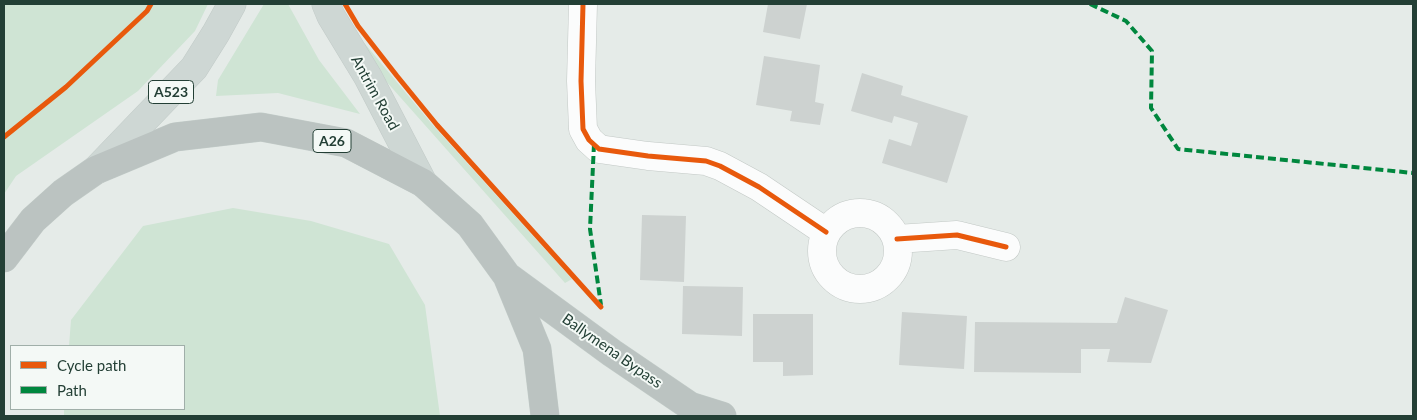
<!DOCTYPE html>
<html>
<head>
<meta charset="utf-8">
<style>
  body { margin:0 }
  #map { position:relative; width:1417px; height:420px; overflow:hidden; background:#e5ebe8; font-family:Lato,sans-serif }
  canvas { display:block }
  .frame { position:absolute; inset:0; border:5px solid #233f35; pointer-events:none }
  .legend { position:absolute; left:10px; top:345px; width:175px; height:65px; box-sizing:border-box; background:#f4f9f6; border:1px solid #a0afa9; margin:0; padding:6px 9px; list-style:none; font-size:15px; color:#233f35 }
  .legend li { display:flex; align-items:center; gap:10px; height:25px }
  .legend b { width:25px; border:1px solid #a0afa9 }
</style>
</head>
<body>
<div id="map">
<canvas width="1417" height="420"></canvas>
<div class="frame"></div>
<ul class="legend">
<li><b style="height:6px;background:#e8590c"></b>Cycle path</li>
<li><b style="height:6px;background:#00873e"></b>Path</li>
</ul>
</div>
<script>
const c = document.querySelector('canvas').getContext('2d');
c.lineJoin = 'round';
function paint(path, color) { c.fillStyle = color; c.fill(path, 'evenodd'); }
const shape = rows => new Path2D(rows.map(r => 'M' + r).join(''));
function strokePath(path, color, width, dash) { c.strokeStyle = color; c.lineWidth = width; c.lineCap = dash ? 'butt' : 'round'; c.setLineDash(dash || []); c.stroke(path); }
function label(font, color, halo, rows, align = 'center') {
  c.font = font + ' Lato,sans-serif'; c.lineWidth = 4; c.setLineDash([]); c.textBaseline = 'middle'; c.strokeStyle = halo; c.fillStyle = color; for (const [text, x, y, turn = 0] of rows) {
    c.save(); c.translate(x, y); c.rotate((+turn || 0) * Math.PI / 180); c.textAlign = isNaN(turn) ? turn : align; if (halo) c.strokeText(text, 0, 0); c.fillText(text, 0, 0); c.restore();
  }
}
paint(shape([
  [4,4,208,4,195,31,138,91,16,176,4,194],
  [264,4,288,4,319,60,360,114,278,93,216,96,218,80],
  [361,39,431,123,572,279,565,283,369,62],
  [233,208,311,221,389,244,425,305,440,416,64,416,64,409,184,409,184,346,69,346,71,320,143,226]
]), '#cfe4d4');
paint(shape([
  [768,4,807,4,800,39,763,32],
  [764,56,820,65,815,102,824,104,820,125,790,121,792,111,756,105],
  [862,73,903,86,901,95,968,116,947,183,882,163,889,139,911,146,918,123,894,116,892,123,851,111],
  [642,215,686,216,684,282,640,280],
  [683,286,743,287,742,336,682,334],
  [1125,297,1168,310,1151,363,1107,362,1110,349,1081,349,1081,373,974,372,975,322,1117,323],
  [902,312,967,316,964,369,899,365],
  [753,314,813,314,813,375,783,376,783,362,753,362]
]), '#cdd2d0');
const street = shape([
  [583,4,581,81,583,129,589,140,599,149,648,156,706,161,720,166,759,187,826,232],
  '822 251a38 38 0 1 1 76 0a38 38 0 1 1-76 0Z',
  [897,239,957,235,1006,247]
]);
const primary = shape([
  [326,4,331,16,368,77,423,183],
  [96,170,194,68,216,33,232,4]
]);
const highway = shape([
  [4,258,33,220,63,193,96,170,175,137,261,127,346,143,423,183,470,225,507,276,537,349,545,416],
  [507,276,612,353,690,406,722,416]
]);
strokePath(street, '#c2c8c5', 29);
strokePath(primary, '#c1cac7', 29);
strokePath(highway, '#c1cac7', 29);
strokePath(street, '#fbfcfc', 28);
strokePath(primary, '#ced7d4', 28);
strokePath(highway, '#bbc3c1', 28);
strokePath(shape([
  [1090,4,1126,21,1152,51,1151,108,1178,149,1413,173],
  [594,144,590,229,601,305]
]), '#00873e', 4, [8, 4]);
strokePath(shape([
  [345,4,358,26,397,76,437,125,601,307],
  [583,4,581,81,583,129,589,140,599,149,648,156,706,161,720,166,759,187,826,232],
  [4,137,66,87,147,11,151,4],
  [897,239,957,235,1006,247]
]), '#e8590c', 5);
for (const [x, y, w] of [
  [171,92,45],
  [332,141,38]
]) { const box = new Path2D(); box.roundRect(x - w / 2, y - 11.5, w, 23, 4); c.fillStyle = '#f4f9f6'; c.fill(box); strokePath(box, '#233f35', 1); }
label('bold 14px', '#233f35', null, [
  ["A523",171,92],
  ["A26",332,141]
]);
label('15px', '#233f35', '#f4f9f6', [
  ["Antrim Road",375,93,61],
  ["Ballymena Bypass",612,351,35]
]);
</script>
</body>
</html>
